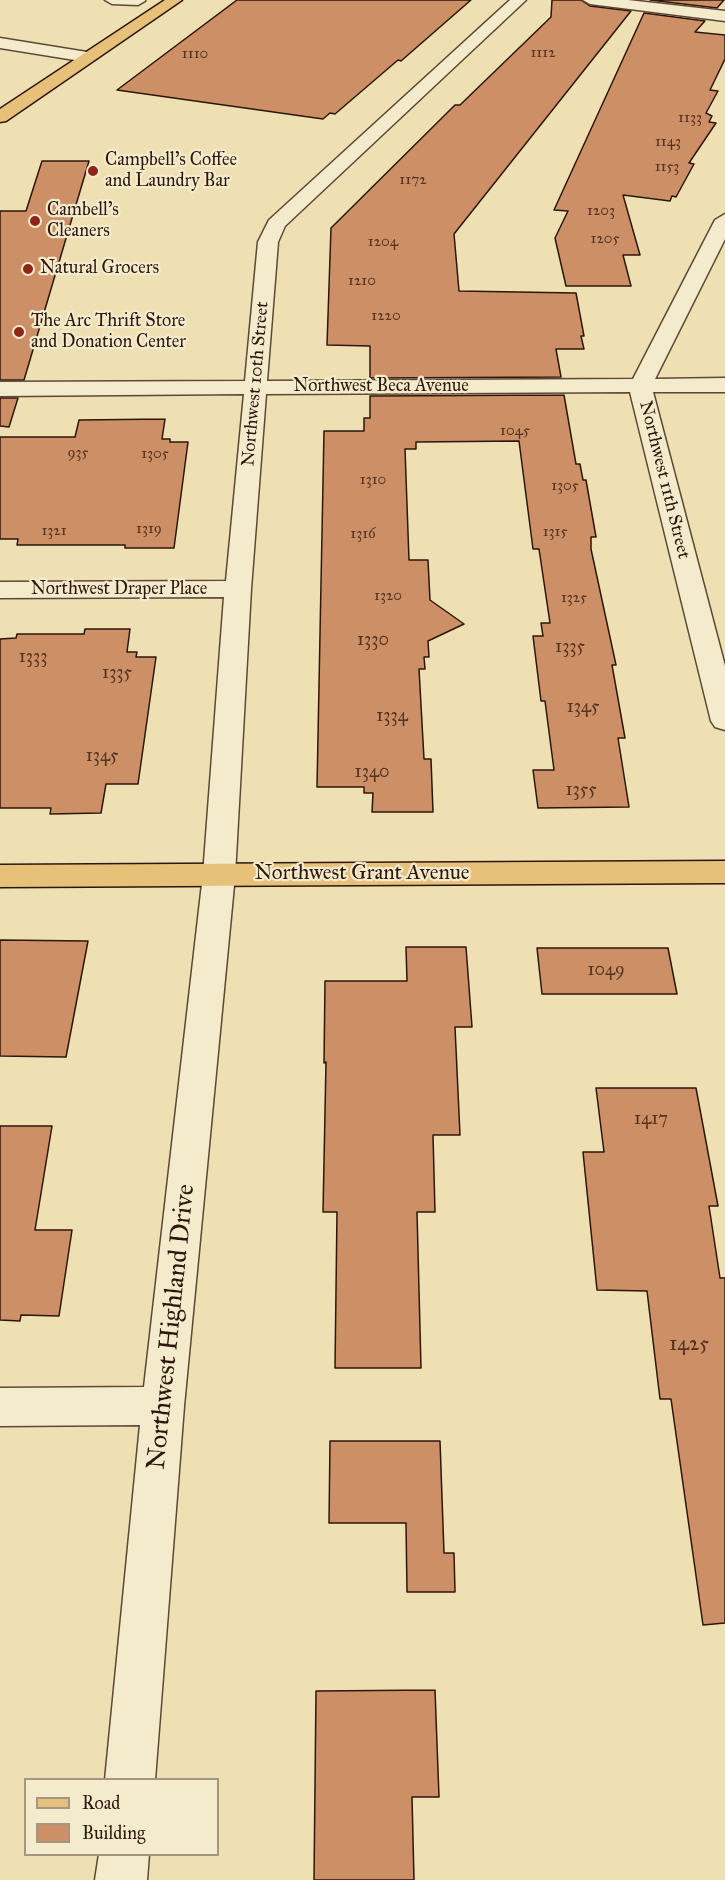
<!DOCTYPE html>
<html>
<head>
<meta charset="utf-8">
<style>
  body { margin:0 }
  #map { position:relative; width:725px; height:1880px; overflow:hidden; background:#eee0b2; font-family:"IM FELL Great Primer",serif }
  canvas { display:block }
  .legend { position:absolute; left:24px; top:1778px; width:195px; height:78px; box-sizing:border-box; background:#f4ebcd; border:2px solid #a49680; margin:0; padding:8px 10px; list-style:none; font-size:18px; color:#2d160c }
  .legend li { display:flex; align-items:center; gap:12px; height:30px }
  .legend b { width:30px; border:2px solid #a49680 }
</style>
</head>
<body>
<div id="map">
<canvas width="725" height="1880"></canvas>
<ul class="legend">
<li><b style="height:8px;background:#e7c079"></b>Road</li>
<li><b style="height:16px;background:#cd8f65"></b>Building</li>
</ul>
</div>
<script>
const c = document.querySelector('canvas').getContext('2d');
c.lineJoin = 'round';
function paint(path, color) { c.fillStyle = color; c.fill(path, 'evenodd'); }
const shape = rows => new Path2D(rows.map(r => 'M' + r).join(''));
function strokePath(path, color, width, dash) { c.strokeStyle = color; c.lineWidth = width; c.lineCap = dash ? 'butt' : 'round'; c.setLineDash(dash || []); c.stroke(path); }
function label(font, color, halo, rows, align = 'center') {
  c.font = font + ' "IM FELL Great Primer",serif'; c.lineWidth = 4.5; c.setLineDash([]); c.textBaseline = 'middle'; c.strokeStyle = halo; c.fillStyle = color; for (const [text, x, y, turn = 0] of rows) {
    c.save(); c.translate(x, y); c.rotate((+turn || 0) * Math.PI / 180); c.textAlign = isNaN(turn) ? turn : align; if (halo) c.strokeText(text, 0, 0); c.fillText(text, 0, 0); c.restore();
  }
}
const building = shape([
  [237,0,471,0,401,61,398,60,335,114,330,113,323,119,117,90,237,0],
  [552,0,581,0,590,6,631,11,454,234,459,291,576,293,584,336,581,336,584,349,556,349,561,377,370,378,370,346,327,345,331,228,455,105,460,105,551,17,552,0],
  [650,0,724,0,717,8,650,0],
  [644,13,705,21,695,32,725,35,725,59,710,90,718,91,706,113,712,116,709,122,716,123,689,163,694,164,676,197,672,196,670,201,623,195,640,255,623,255,631,286,566,286,555,238,568,211,554,210,644,13],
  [42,161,89,161,24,380,0,380,0,211,26,211,42,161],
  [564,395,576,464,580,464,583,480,586,480,596,537,591,537,591,549,616,665,612,665,625,738,618,738,629,807,538,808,533,770,554,770,545,701,541,701,533,636,543,636,541,623,550,623,539,549,533,549,519,441,416,442,416,449,405,449,409,560,428,560,430,600,464,624,428,641,429,657,424,657,425,669,419,669,424,759,431,759,433,812,372,812,373,793,364,793,364,787,317,787,324,431,364,431,364,418,370,418,370,396,564,395],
  [0,398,18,398,9,427,0,426,0,398],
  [165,419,162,439,170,439,170,442,188,442,174,548,125,548,125,545,17,545,18,539,0,539,0,437,75,437,79,420,165,419],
  [85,629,130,629,127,652,137,652,136,657,156,657,138,784,106,784,101,813,50,814,51,808,0,808,0,639,16,638,17,634,84,634,85,629],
  [0,940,88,941,66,1057,0,1056,0,940],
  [406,947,466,947,472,1027,455,1027,460,1135,433,1135,435,1212,417,1212,421,1368,335,1368,337,1212,323,1212,326,1062,324,1063,325,981,407,981,406,947],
  [537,948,668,948,677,994,542,994,537,948],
  [596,1088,696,1088,718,1206,709,1206,720,1278,725,1278,725,1623,703,1625,671,1399,660,1399,647,1291,597,1290,583,1152,604,1152,596,1088],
  [0,1126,52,1126,35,1230,72,1230,59,1316,21,1315,20,1321,0,1320,0,1126],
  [330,1441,440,1441,444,1553,454,1553,455,1592,407,1592,406,1523,329,1523,330,1441],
  [435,1690,439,1797,412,1797,414,1880,314,1880,316,1691,435,1690]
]);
paint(building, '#cd8f65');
strokePath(building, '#2d160c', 1.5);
const minor = shape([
  [105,0,145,0,145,1,138,5,112,4,105,0],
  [510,0,526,0,285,226,278,242,267,381,633,379,715,220,725,214,725,239,655,379,725,378,725,392,653,392,725,666,725,730,715,727,711,721,630,392,266,394,251,589,235,875,184,1406,155,1780,105,1780,140,1425,0,1426,0,1388,144,1387,203,875,224,597,0,598,0,582,226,581,244,394,0,396,0,382,245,381,258,242,269,220,510,0],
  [583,0,628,0,725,11,725,21,590,4,583,0],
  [0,38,87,52,95,57,87,62,0,48,0,38],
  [99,1854,149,1854,147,1880,95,1880,99,1854]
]);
const major = shape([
  [165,0,182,0,6,121,0,122,0,109,165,0],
  [725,861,725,883,0,887,0,865,725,861]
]);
strokePath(minor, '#5d4836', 3);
strokePath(major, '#2d160c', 3);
paint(minor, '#f4ebcd');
paint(major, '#e7c079');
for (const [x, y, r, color] of [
  [93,171,6,"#8f2418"],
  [35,221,6,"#8f2418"],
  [28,269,6,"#8f2418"],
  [19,332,6,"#8f2418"]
]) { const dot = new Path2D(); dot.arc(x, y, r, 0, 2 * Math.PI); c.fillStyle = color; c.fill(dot); strokePath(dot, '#f4ebcd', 2); }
label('15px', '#553422', null, [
  ["1112",543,53],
  ["1110",195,54],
  ["1133",690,118],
  ["1143",668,142],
  ["1153",667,167],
  ["1172",413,180],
  ["1203",601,211],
  ["1205",605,239],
  ["1204",383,242],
  ["1210",362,281],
  ["1220",386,316],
  ["1045",515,431],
  ["935",78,453],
  ["1305",155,454],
  ["1310",373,480],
  ["1305",565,486],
  ["1319",149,529],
  ["1321",54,531],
  ["1315",555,532],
  ["1316",363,534],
  ["1320",388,596],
  ["1325",574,598]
]);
label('18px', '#2d160c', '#f4ebcd', [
  ["Campbell's Coffee",105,161],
  ["and Laundry Bar",105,182],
  ["Cambell's",47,211],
  ["Cleaners",47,232],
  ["Natural Grocers",40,269],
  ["The Arc Thrift Store",31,322],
  ["and Donation Center",31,343]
], 'left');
label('18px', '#2d160c', '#f4ebcd', [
  ["Northwest 10th Street",256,384,-85],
  ["Northwest Beca Avenue",381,387],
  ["Northwest 11th Street",664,480,76],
  ["Northwest Draper Place",119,590]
]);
label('18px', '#553422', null, [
  ["1330",373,641],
  ["1335",570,648],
  ["1333",33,658],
  ["1335",117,674],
  ["1345",583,708],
  ["1334",392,717],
  ["1345",102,757],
  ["1340",372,773],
  ["1355",581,791],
  ["1049",606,971],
  ["1417",651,1120]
]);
label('21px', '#2d160c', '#f4ebcd', [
  ["Northwest Grant Avenue",362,874]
]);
label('21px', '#553422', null, [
  ["1425",689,1345]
]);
label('26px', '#2d160c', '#f4ebcd', [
  ["Northwest Highland Drive",172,1327,-84]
]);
</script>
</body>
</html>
